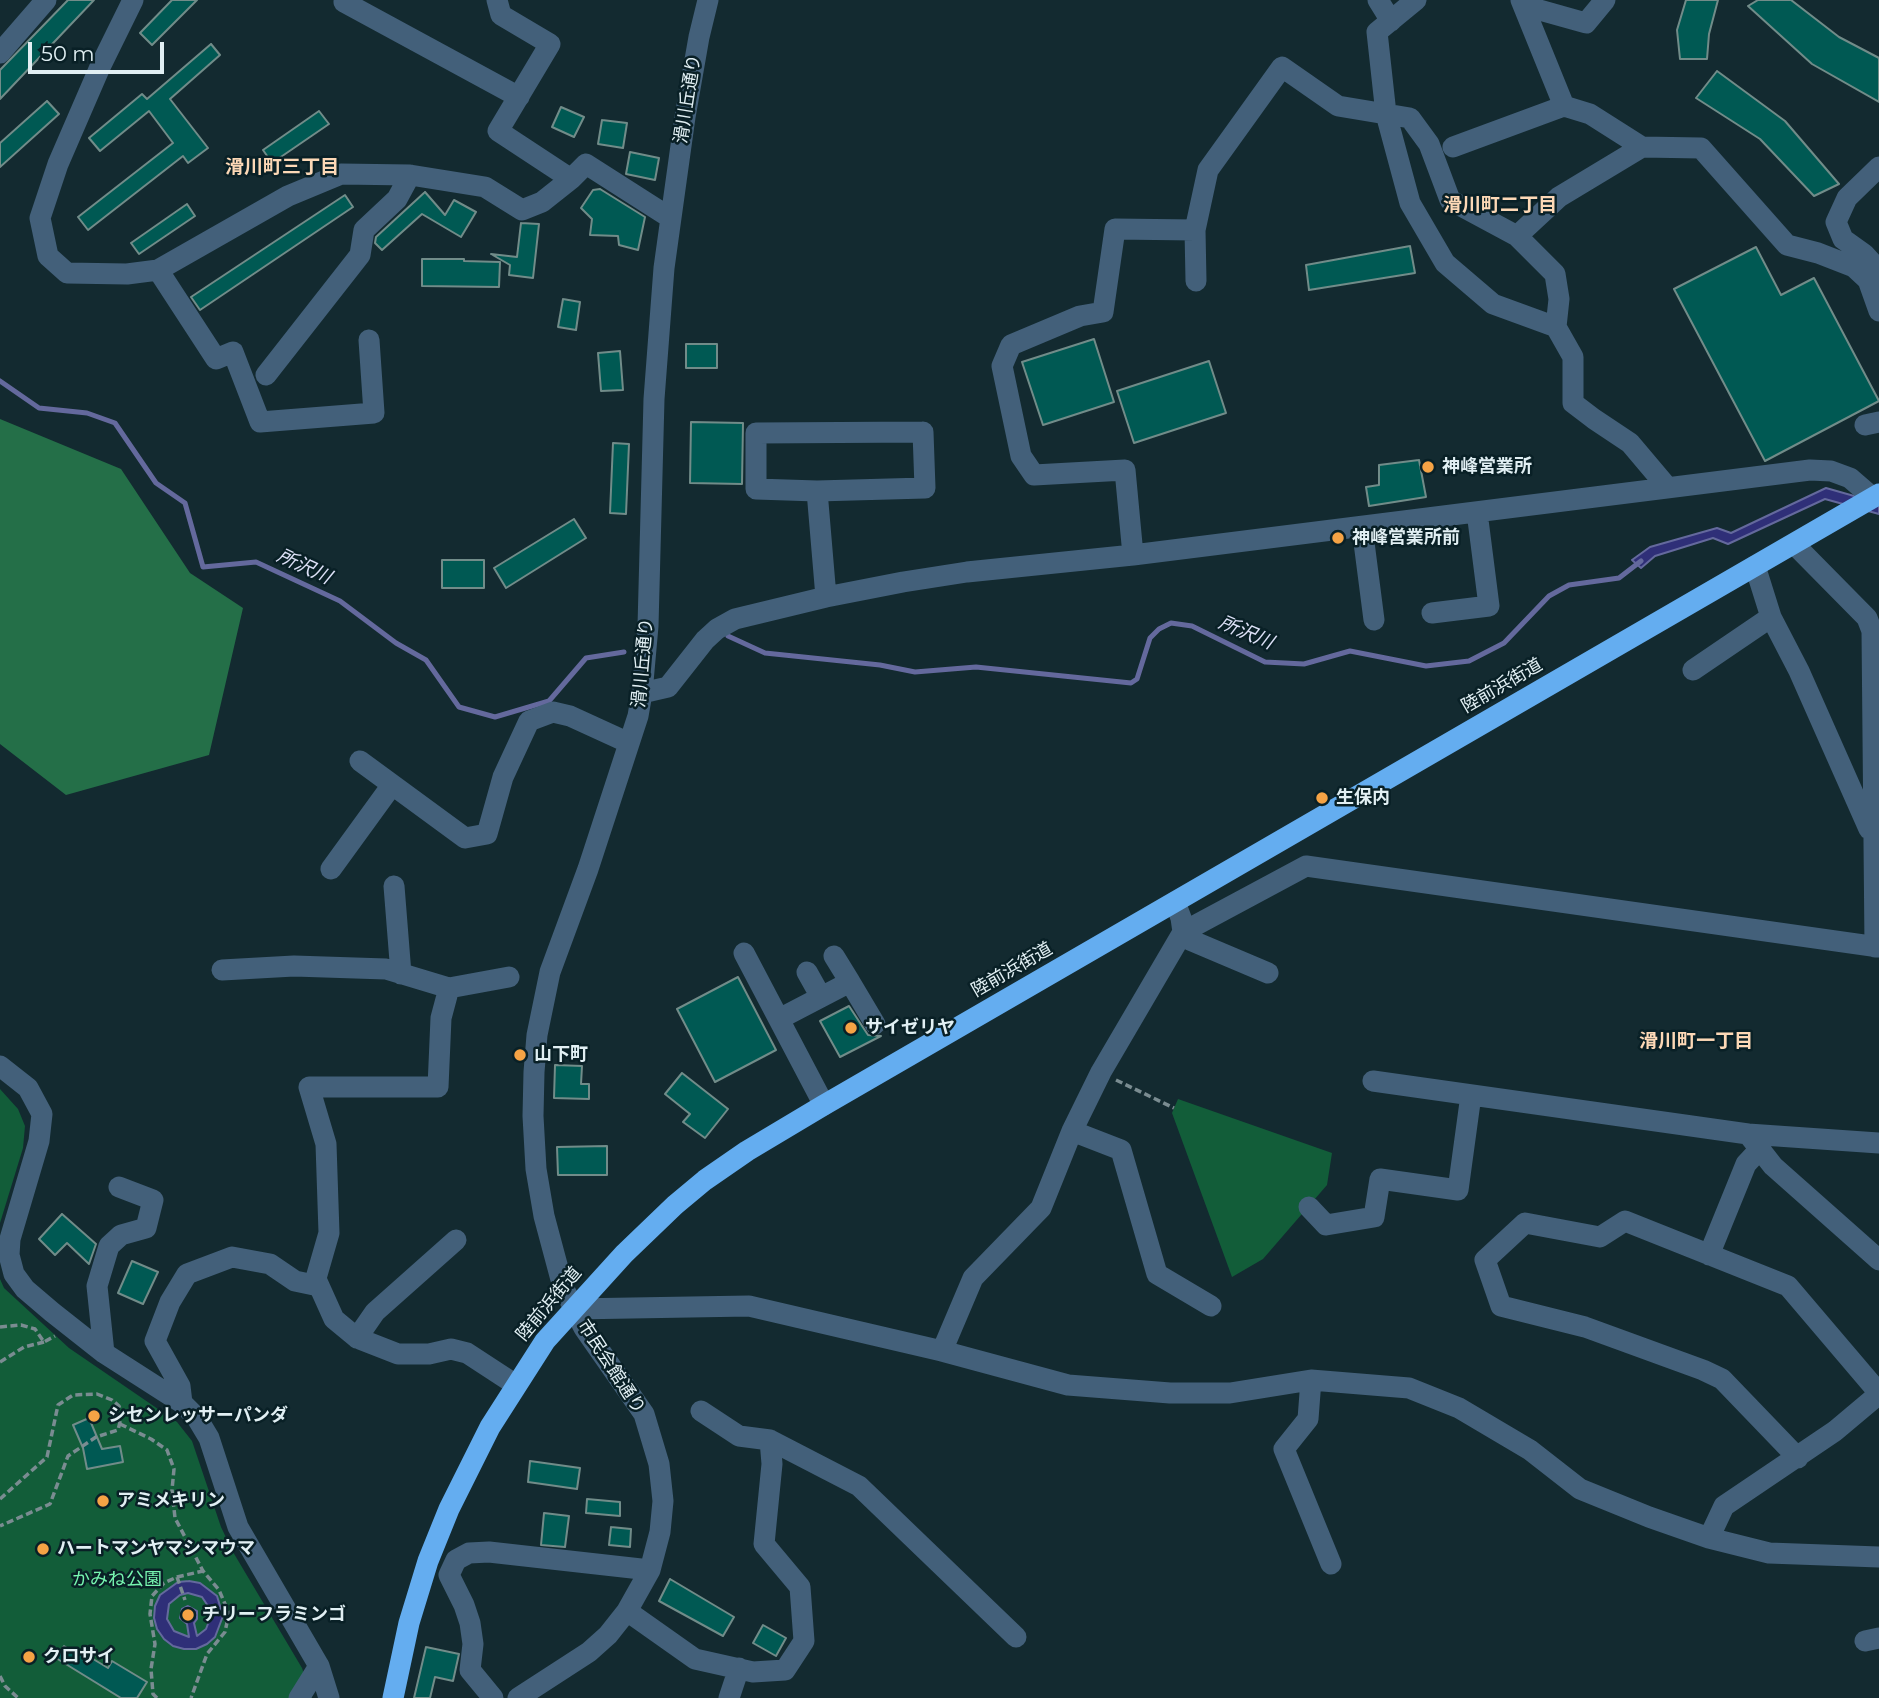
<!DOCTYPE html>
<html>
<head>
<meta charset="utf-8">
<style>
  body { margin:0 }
  #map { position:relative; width:1879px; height:1698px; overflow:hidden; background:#132a30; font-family:Montserrat,sans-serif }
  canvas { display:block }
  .scale { position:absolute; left:28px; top:42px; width:136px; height:32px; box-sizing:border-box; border:4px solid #e1eff3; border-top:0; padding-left:9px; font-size:21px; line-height:24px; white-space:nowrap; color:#e1eff3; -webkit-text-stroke:5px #092026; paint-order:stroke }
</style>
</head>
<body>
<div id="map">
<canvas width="1879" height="1698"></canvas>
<div class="scale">50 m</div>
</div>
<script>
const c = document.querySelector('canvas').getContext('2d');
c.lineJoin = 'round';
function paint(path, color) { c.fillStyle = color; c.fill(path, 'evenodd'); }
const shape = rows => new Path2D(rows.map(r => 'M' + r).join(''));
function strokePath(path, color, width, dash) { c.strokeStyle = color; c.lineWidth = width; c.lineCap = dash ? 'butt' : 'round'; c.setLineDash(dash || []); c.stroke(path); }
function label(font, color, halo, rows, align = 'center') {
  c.font = font + ' Montserrat,"Noto Sans JP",sans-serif'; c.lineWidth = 5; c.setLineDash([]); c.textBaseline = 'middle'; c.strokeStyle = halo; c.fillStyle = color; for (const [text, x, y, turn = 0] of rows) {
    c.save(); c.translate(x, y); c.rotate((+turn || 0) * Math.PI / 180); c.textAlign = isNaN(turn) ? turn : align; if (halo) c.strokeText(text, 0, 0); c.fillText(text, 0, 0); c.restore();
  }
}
paint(shape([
  [0,1089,18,1109,25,1126,23,1148,0,1223],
  [1178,1099,1332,1153,1327,1185,1263,1259,1232,1277,1172,1113],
  [0,1279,4,1288,69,1348,177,1422,192,1441,221,1527,233,1552,302,1668,312,1698,0,1698]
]), '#125d39');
paint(shape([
  [0,419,121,469,190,573,243,608,209,755,66,795,0,744]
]), '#246f48');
const water = shape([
  [1826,488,1879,503,1879,514,1825,499,1728,544,1713,538,1655,556,1641,568,1632,560,1650,547,1717,528,1731,533,1826,488],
  [189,1581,200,1583,217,1596,223,1616,215,1637,207,1644,196,1649,184,1649,173,1646,164,1639,157,1629,154,1618,155,1606,160,1595,178,1582,189,1581],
  [188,1593,202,1597,210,1609,211,1616,206,1629,197,1636,194,1623,197,1619,197,1611,188,1606,182,1609,180,1618,187,1624,189,1637,174,1631,167,1619,169,1604,180,1595,188,1593]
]);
paint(water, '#2f2f78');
strokePath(water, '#64699d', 2);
strokePath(shape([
  [0,381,39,408,87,413,115,423,156,483,185,503,203,567,256,562,340,601,396,643,426,660,459,707,495,717,549,701,586,658,624,652],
  [728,636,765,653,880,665,915,672,976,667,1131,683,1137,679,1150,638,1159,629,1171,623,1192,626,1265,662,1304,664,1350,651,1426,666,1469,661,1504,643,1549,596,1569,585,1619,578,1641,561]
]), '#64699d', 5);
const building = shape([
  [68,0,94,0,0,99,0,70,68,0],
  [172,0,197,0,152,45,140,33,172,0],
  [1686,0,1718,0,1709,34,1707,59,1680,59,1677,30,1686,0],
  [1758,0,1791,0,1839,37,1879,58,1879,102,1812,64,1748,6,1758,0],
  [211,44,220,55,170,99,208,148,188,163,183,156,88,230,78,217,173,143,149,111,100,151,89,138,142,94,147,99,211,44],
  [1717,71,1785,121,1839,184,1814,196,1760,139,1696,98,1717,71],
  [47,101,59,114,0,167,0,143,47,101],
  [561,107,584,117,574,137,552,127,561,107],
  [319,111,329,124,272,163,263,150,319,111],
  [602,120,627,123,623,148,598,144,602,120],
  [630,152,659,158,655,180,626,174,630,152],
  [600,189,645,217,638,250,619,245,618,236,590,235,592,219,581,208,593,190,600,189],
  [425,192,445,215,454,200,476,212,461,237,422,214,382,250,375,243,376,237,425,192],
  [345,195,353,207,200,310,191,297,345,195],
  [187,204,195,216,139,254,131,243,187,204],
  [521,223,539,224,533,278,509,275,510,265,491,254,517,257,521,223],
  [1410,246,1415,273,1309,290,1306,265,1410,246],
  [1756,247,1781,295,1814,278,1879,401,1765,461,1674,289,1756,247],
  [422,259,464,259,464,261,500,262,499,287,422,286,422,259],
  [563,299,580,302,576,330,558,327,563,299],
  [1094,339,1114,402,1043,425,1022,362,1094,339],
  [686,344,717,344,717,368,686,368,686,344],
  [620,351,623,390,601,391,598,353,620,351],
  [1209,361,1226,413,1134,443,1117,391,1209,361],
  [691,422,743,423,742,484,690,483,691,422],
  [613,443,629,444,626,514,610,513,613,443],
  [1419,460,1426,497,1369,506,1366,487,1379,485,1379,465,1419,460],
  [574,519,586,538,506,588,494,568,574,519],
  [442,560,484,560,484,588,442,588,442,560],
  [738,977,776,1050,715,1082,677,1009,738,977],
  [849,1006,868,1035,881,1036,840,1057,820,1021,849,1006],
  [555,1065,582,1066,581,1084,589,1084,589,1099,554,1098,555,1065],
  [682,1073,728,1109,705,1138,683,1122,690,1114,665,1094,682,1073],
  [607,1146,607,1175,558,1175,557,1147,607,1146],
  [62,1214,96,1244,89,1264,67,1243,55,1255,39,1239,62,1214],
  [132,1261,158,1272,143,1304,118,1293,132,1261],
  [89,1418,102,1449,120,1446,123,1462,87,1469,83,1448,73,1425,89,1418],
  [530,1461,580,1468,577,1489,528,1482,530,1461],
  [587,1499,620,1502,620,1516,586,1513,587,1499],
  [544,1513,569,1516,565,1547,541,1545,544,1513],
  [611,1527,631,1529,630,1547,609,1545,611,1527],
  [670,1579,734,1617,723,1636,659,1601,670,1579],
  [763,1625,786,1638,776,1656,753,1643,763,1625],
  [64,1646,73,1652,75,1648,108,1668,112,1661,147,1682,137,1698,121,1698,56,1658,64,1646],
  [426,1647,459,1654,453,1681,435,1677,430,1698,414,1698,426,1647]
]);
paint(building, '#005953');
strokePath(building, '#718c89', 2);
strokePath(shape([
  [1116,1080,1174,1108],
  [0,1327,21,1325,35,1329,44,1342,55,1336],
  [0,1362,24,1347,44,1342],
  [120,1424,151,1439,167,1450,174,1469,172,1490,175,1518,203,1571,219,1590,229,1613,225,1632,207,1654,191,1698],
  [0,1499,47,1457,58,1405,73,1395,97,1394,112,1400,119,1406,122,1414,118,1430,96,1437,68,1456,50,1504,0,1526],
  [177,1577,185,1600],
  [0,1676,5,1686,18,1698],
  [157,1698,153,1694,151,1669,155,1644,150,1614,152,1596,164,1583,177,1577,203,1571]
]), '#7a8c91', 3.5, [7, 3.5]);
strokePath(shape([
  [133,0,100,67,58,164,40,218,48,256,67,273,127,274,158,270,288,196,341,174,410,175,485,187,522,210,542,202,571,179],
  [345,0,344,2,519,97],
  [497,0,501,15,550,44,498,131,571,179,586,164,669,217],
  [1378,0,1391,21],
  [1416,0,1377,32,1386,114,1410,203,1445,263,1493,304,1556,327,1573,357,1573,403,1594,419,1630,443,1668,488],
  [1521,0,1564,106],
  [1525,6,1586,23,1605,0],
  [0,53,46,0],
  [1453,147,1564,106,1590,114,1642,147,1701,148,1787,245,1818,253,1854,267,1868,280,1879,311],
  [1879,167,1847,198,1836,222,1843,239,1864,254,1879,270],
  [1195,230,1196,281],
  [1517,236,1559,197,1642,147],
  [158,270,216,359,233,352,260,422,374,413,369,340],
  [266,375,360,255,364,230,397,199,410,175],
  [1865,425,1879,422],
  [923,432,925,488,817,491,756,489,756,433,923,432],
  [817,491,826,597],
  [1362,527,1374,620],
  [1794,544,1867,618,1872,631,1875,947],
  [1133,555,1125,470,1034,475,1021,456,1002,366,1011,345,1080,316,1103,312,1115,229,1195,230,1208,170,1282,67,1338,106,1410,118,1429,144,1450,200,1517,236,1555,274,1559,299,1556,327],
  [1755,566,1771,617],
  [1432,613,1489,606,1477,512],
  [1693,670,1771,617,1799,671,1869,829],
  [642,693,668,687,705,640,717,629,735,619,826,597,903,582,967,572,1133,555,1810,470,1831,471,1850,478,1872,497],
  [360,761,465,838,487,834,503,777,529,721,553,712,570,716,629,743],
  [331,869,392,785],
  [394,886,401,974],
  [744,953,824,1105],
  [834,956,850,982],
  [222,970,294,966,386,969,449,988],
  [807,972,821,997],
  [1268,973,1190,940,1183,932,1306,866,1879,947],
  [779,1019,850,982,875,1024],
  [0,1066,28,1088,42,1114,39,1141,10,1239,9,1255,14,1274,25,1289,52,1312,104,1353,182,1403,197,1418,209,1438,238,1527,319,1666,329,1698],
  [1373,1081,1748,1134,1773,1166,1879,1260],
  [1072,1131,1121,1150,1157,1274,1211,1306],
  [1748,1134,1879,1143],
  [1309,1207,1326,1225,1374,1217,1380,1179,1458,1190,1471,1095],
  [1709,1255,1746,1164,1760,1149],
  [316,1279,334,1319,357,1338,398,1354,429,1354,451,1349,467,1353,516,1385],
  [573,1309,749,1306,942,1351,1068,1385,1170,1393,1230,1393,1311,1380,1409,1388,1459,1408,1530,1450,1580,1489,1649,1517,1709,1538,1769,1553,1879,1557],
  [357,1338,375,1312,456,1240],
  [942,1351,973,1278,1041,1208,1072,1131,1101,1072,1183,932,1181,918,1175,902],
  [104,1353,97,1286,109,1246,121,1235,146,1228,153,1200,119,1187],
  [1311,1380,1308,1419,1284,1449,1331,1564],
  [182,1403,180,1386,155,1341,170,1302,187,1274,232,1257,270,1264,295,1281,314,1285,329,1233,326,1144,309,1087,438,1087,441,1018,449,988,509,977],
  [770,1440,859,1486,1016,1637],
  [1798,1458,1722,1379,1703,1370,1585,1327,1501,1306,1485,1260,1525,1223,1600,1237,1625,1221,1788,1286,1879,1393],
  [1709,1538,1724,1506,1835,1431,1879,1394],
  [627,1611,695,1659,753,1672,785,1670,804,1641,800,1587,764,1544,772,1464,770,1440,739,1436,701,1411],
  [1865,1641,1879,1638],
  [299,1698,319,1666],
  [493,1698,470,1670,473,1644,470,1623,464,1605,449,1575,456,1560,469,1553,489,1552,650,1570],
  [518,1698,589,1652,608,1635,627,1611,650,1570,660,1532,663,1501,659,1464,644,1414,584,1328,563,1287,544,1216,536,1169,533,1116,534,1072,537,1035,550,972,588,869,638,716,642,693,648,626,654,399,664,268,685,117,699,37,708,0],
  [729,1698,739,1668]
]), '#43607a', 21);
strokePath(shape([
  [393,1698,409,1623,428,1561,449,1509,490,1427,545,1341,624,1254,675,1205,705,1180,747,1151,824,1105,1879,494]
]), '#64adf0', 21);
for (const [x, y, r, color] of [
  [1428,467,7,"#f5a345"],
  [1338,538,7,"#f5a345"],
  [1322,798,7,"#f5a345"],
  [851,1028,7,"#f5a345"],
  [520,1055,7,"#f5a345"],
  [94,1416,7,"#f5a345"],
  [103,1501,7,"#f5a345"],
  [43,1549,7,"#f5a345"],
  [188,1615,7,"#f5a345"],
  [29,1657,7,"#f5a345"]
]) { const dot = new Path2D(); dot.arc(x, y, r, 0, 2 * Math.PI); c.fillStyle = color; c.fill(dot); strokePath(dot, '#092026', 2.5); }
label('18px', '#e1eff3', '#092026', [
  ["滑川丘通り",688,99,-81],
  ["滑川丘通り",643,663,-85],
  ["陸前浜街道",1502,686,-30],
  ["陸前浜街道",1012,970,-30],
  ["陸前浜街道",549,1304,-50],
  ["市民会館通り",611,1367,57]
]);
label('bold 18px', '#e1eff3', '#092026', [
  ["神峰営業所",1442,467],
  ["神峰営業所前",1352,538],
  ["生保内",1336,798],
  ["サイゼリヤ",865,1028],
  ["山下町",534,1055],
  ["シセンレッサーパンダ",108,1416],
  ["アミメキリン",117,1501],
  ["ハートマンヤマシマウマ",57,1549],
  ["チリーフラミンゴ",202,1615],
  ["クロサイ",43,1657]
], 'left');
label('18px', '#77f6b0', '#092026', [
  ["かみね公園",117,1580]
]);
label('bold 19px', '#fcd8b6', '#092026', [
  ["滑川町三丁目",282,167],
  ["滑川町二丁目",1500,205],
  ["滑川町一丁目",1696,1041]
]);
label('italic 19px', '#dde1f7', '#092026', [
  ["所沢川",304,567,25],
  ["所沢川",1246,633,23]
]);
</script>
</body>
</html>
